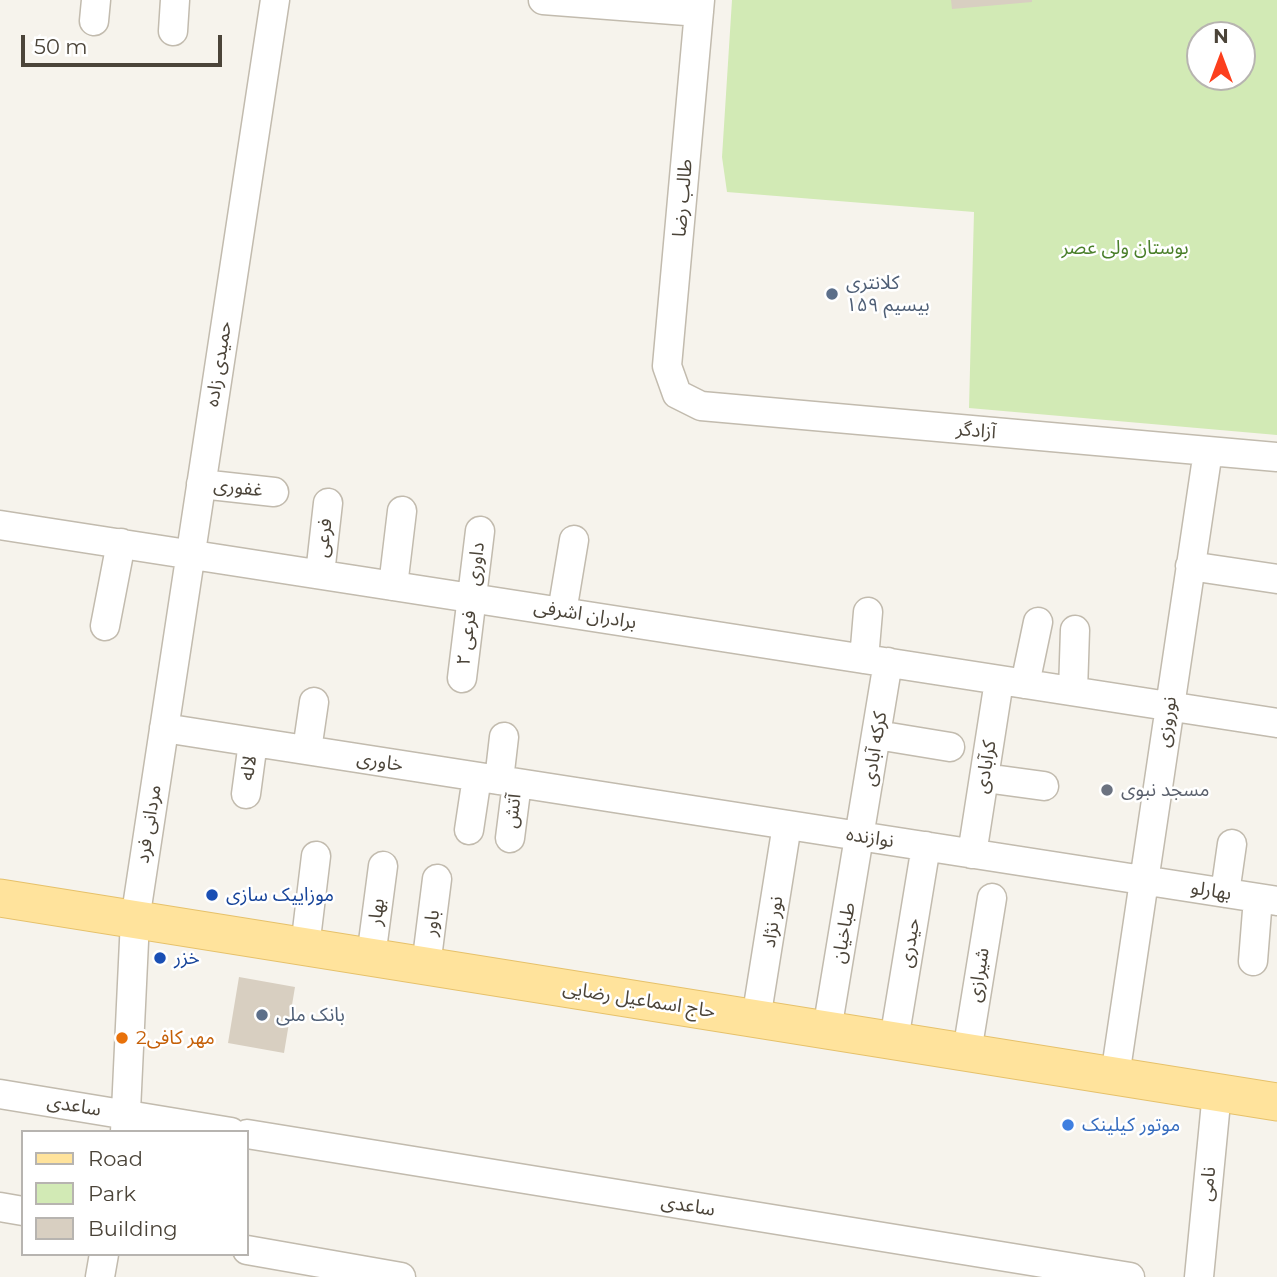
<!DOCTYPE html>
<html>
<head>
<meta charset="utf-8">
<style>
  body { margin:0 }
  #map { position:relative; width:1277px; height:1277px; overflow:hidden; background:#f6f3ec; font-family:Montserrat,sans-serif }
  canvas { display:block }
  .legend { position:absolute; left:21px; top:1130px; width:228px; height:126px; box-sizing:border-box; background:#fff; border:2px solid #b7b4b0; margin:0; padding:9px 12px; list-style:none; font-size:21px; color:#4b4439 }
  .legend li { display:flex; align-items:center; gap:14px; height:35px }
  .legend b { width:35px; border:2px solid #b7b4b0 }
  .north { position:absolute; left:1186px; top:21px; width:70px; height:70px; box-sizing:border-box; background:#fff; border:2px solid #b7b4b0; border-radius:50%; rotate:0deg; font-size:19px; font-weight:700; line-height:28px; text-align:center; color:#4b4439 }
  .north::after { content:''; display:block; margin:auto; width:24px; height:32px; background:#fc3f1d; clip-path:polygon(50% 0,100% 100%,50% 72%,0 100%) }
  .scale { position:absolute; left:21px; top:35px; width:201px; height:32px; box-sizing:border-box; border:4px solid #4b4439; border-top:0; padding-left:9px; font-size:21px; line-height:24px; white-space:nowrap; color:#4b4439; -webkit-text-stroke:5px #fff; paint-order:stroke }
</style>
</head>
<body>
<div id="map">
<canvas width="1277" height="1277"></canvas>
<ul class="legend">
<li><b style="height:9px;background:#ffe39c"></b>Road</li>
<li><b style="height:19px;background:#d2eab5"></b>Park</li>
<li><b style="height:19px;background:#d8cfc1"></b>Building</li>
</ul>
<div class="north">N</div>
<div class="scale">50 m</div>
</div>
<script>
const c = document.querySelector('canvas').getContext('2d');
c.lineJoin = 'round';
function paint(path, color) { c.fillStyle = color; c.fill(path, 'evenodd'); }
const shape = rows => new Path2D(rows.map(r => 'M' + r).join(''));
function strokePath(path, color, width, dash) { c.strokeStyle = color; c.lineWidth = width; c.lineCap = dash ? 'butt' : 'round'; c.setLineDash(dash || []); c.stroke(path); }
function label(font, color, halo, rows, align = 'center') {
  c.font = font + ' Montserrat,"Noto Sans Arabic",sans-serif'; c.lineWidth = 5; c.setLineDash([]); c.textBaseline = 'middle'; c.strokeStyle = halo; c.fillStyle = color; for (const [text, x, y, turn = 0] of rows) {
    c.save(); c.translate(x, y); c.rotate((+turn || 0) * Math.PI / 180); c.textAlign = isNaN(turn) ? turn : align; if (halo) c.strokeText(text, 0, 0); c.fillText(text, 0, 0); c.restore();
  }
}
paint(shape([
  [732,0,1277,0,1277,435,969,408,974,212,727,192,722,157],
  [1200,35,1242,35,1242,77,1200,77]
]), '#d2eab5');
paint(shape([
  [951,0,1032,0,1032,2,952,9],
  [239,977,295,987,284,1053,228,1043]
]), '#d8cfc1');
const minor = shape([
  [543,0,699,12],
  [700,0,667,366,677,394,701,406,1277,457],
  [94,21,96,0],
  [173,31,175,0],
  [201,484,274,492],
  [0,525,1277,723],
  [1190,566,1277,579],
  [320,574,328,503],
  [393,586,402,511],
  [562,612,574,540],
  [105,626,121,543],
  [864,659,868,612],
  [462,678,480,531],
  [1025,684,1038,622],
  [1073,691,1075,630],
  [164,728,1277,901],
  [877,735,950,747],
  [307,750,314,702],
  [985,778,1044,786],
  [499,780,504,737],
  [246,794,253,742],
  [469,830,477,777],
  [510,838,517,783],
  [972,854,999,681],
  [1225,893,1232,844],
  [305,947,316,856],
  [371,957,383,866],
  [1253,961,1258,898],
  [426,966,437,879],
  [756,1019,787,825],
  [827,1030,888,662],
  [894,1040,926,846],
  [967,1052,992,898],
  [1115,1076,1208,451],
  [0,1094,231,1132],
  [125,1132,135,920,275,0],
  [247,1134,1130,1277],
  [0,1207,23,1211],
  [247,1250,401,1277],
  [100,1277,104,1254],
  [1199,1277,1217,1092]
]);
const major = shape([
  [0,898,1277,1102]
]);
strokePath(minor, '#c2bbae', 31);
strokePath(major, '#e6c16a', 39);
strokePath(minor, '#fff', 28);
strokePath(major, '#ffe39c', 37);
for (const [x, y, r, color] of [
  [832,294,7,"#5c6f8a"],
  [1107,790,7,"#6b7280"],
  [212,895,7,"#1a4fb4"],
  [160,958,7,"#1a4fb4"],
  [262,1015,7,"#5c6f8a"],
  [122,1038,7,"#e8710a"],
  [1068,1125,7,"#3f7fe0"]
]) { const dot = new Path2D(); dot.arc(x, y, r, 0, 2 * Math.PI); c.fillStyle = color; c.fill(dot); strokePath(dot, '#fff', 2.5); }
label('19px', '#4b4439', '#fff', [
  ["طالب رضا",683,198,-85],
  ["حمیدی زاده",219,364,-81],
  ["آزادگر",976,431,5],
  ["غفوری",238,488,6],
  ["فرعی",324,538,-84],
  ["داوری",476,564,-83],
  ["برادران اشرفی",585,615,9],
  ["فرعی ۲",467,638,-83],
  ["نوروزی",1167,722,-82],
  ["کرکه آبادی",875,749,-81],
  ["خاوری",380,762,9],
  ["کرآبادی",986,767,-81],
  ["لاله",249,768,-82],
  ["آتش",513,811,-83],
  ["مردانی فرد",149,824,-81],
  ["نوازنده",870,838,9],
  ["بهارلو",1211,891,9],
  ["بهار",377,912,-83],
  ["نور نژاد",773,922,-81],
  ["باور",432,923,-83],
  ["طباخیان",844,933,-80],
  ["حیدری",910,943,-81],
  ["شیرازی",979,975,-81],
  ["حاج اسماعیل رضایی",639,1000,9],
  ["ساعدی",74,1106,9],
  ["نامی",1208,1184,-84],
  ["ساعدی",688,1206,9]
]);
label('19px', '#4a7f2a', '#fff', [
  ["بوستان ولی عصر",1125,248]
]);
label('19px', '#4e5e75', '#fff', [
  ["کلانتری",846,283],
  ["۱۵۹ بیسیم",846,305],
  ["بانک ملی",276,1015]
], 'left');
label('19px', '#5b616d', '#fff', [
  ["مسجد نبوی",1121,790]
], 'left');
label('19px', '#164399', '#fff', [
  ["موزاییک سازی",226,895],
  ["خزر",174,958]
], 'left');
label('19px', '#c56008', '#fff', [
  ["2مهر کافی",136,1038]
], 'left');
label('19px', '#366cbe', '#fff', [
  ["موتور کیلینک",1082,1125]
], 'left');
</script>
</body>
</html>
